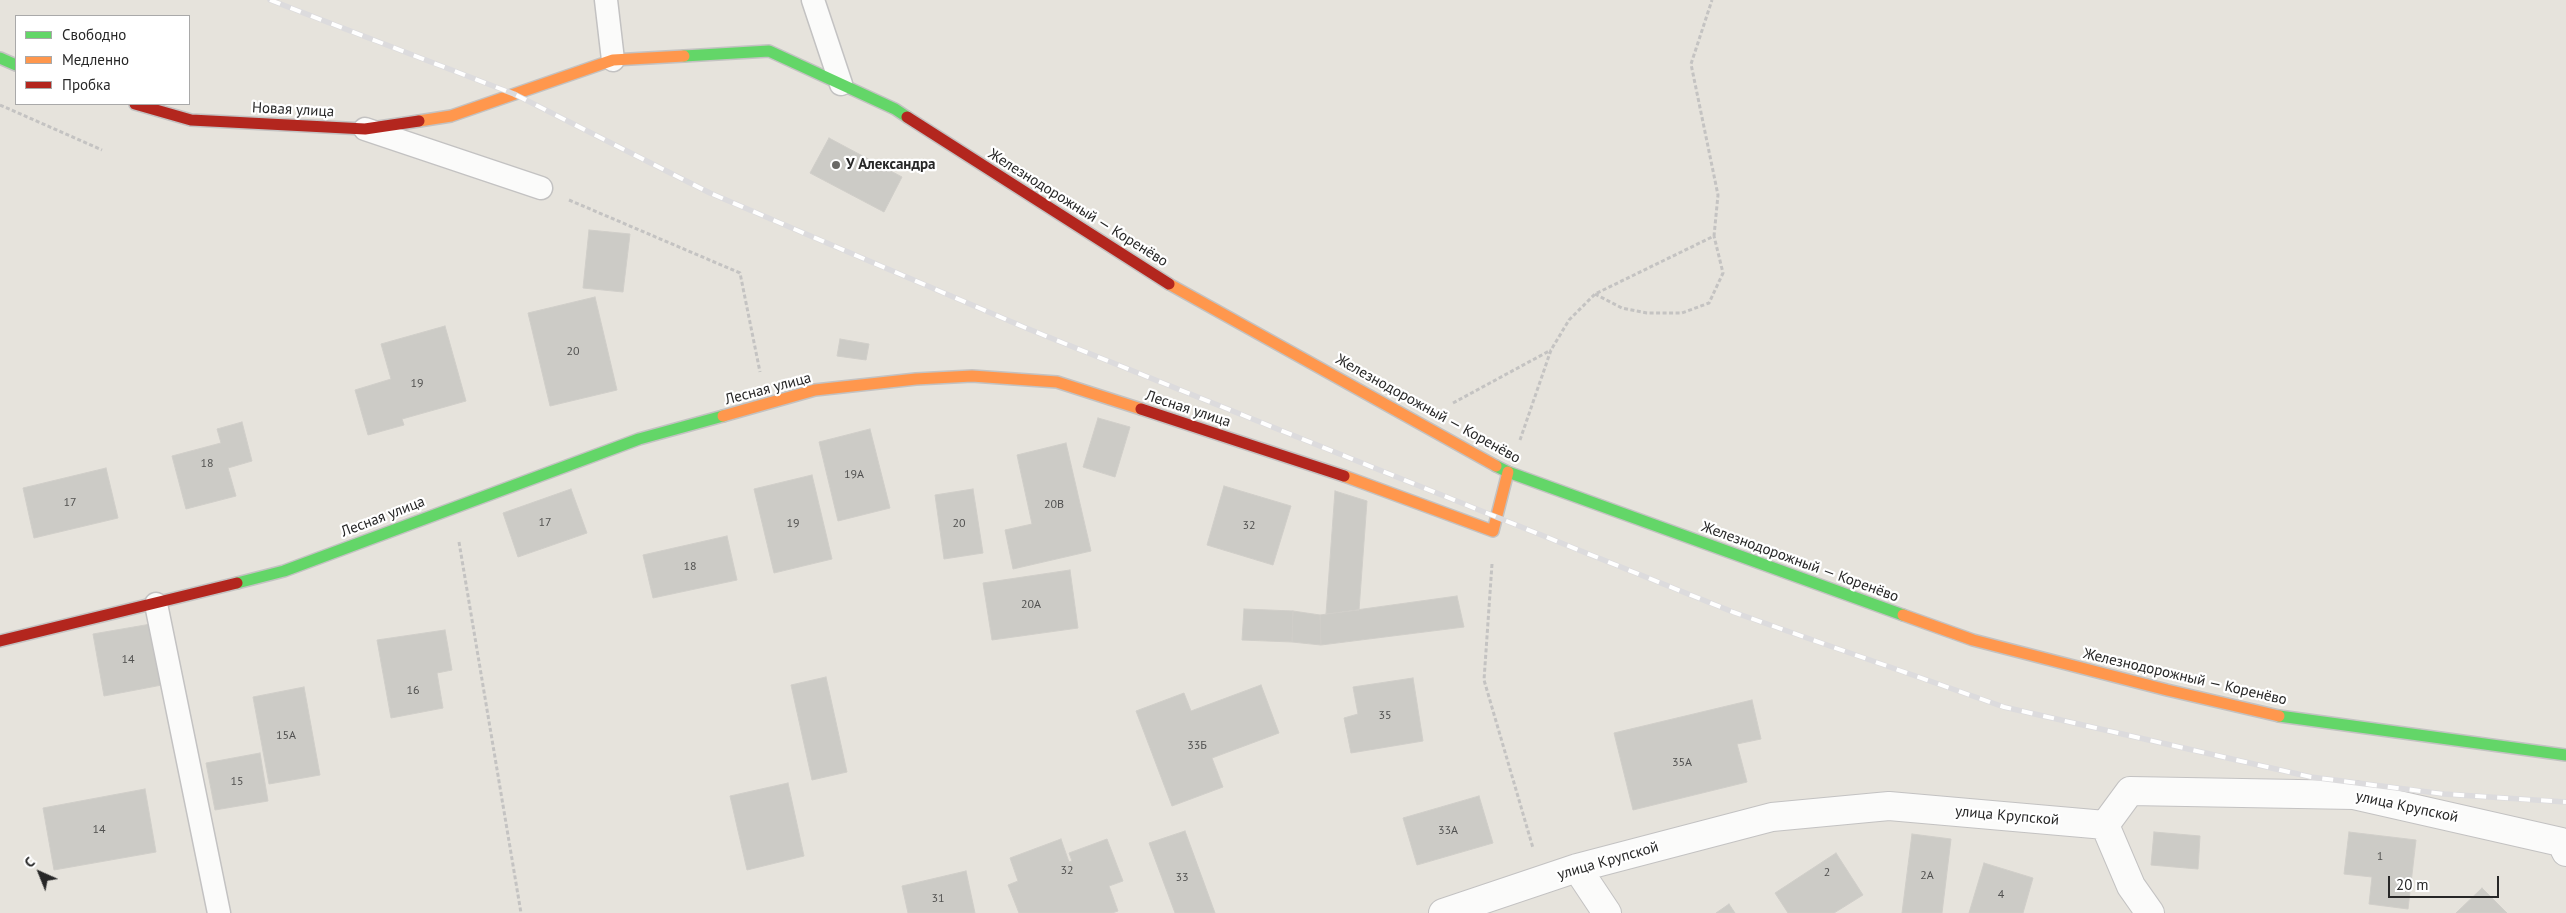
<!DOCTYPE html>
<html>
<head>
<meta charset="utf-8">
<style>
  body { margin:0 }
  #map { position:relative; width:2566px; height:913px; overflow:hidden; background:#e6e3dc; font-family:"PT Sans",sans-serif }
  canvas { display:block }
  .legend { position:absolute; left:15px; top:15px; width:175px; height:90px; box-sizing:border-box; background:#fff; border:1px solid #a9a9a9; margin:0; padding:6px 9px; list-style:none; font-size:15px; color:#272727 }
  .legend li { display:flex; align-items:center; gap:10px; height:25px }
  .legend b { width:25px; border:1px solid #a9a9a9 }
  .north { position:absolute; left:15px; top:848px; width:50px; height:50px; -webkit-text-stroke:4px #fff; paint-order:stroke; rotate:316deg; font-size:14px; font-weight:700; line-height:20px; text-align:center; color:#272727 }
  .north::after { content:''; display:block; margin:auto; width:18px; height:22px; background:#272727; clip-path:polygon(50% 0,100% 100%,50% 72%,0 100%) }
  .scale { position:absolute; left:2388px; top:876px; width:111px; height:22px; box-sizing:border-box; border:2px solid #272727; border-top:0; padding-left:6px; font-size:15px; line-height:18px; white-space:nowrap; color:#272727; -webkit-text-stroke:4px #fff; paint-order:stroke }
</style>
</head>
<body>
<div id="map">
<canvas width="2566" height="913"></canvas>
<ul class="legend">
<li><b style="height:6px;background:#63d668"></b>Свободно</li>
<li><b style="height:6px;background:#ff974d"></b>Медленно</li>
<li><b style="height:6px;background:#b3261e"></b>Пробка</li>
</ul>
<div class="north">С</div>
<div class="scale">20 m</div>
</div>
<script>
const c = document.querySelector('canvas').getContext('2d');
c.lineJoin = 'round';
function paint(path, color) { c.fillStyle = color; c.fill(path, 'evenodd'); }
const shape = rows => new Path2D(rows.map(r => 'M' + r).join(''));
function strokePath(path, color, width, dash) { c.strokeStyle = color; c.lineWidth = width; c.lineCap = dash ? 'butt' : 'round'; c.setLineDash(dash || []); c.stroke(path); }
function label(font, color, halo, rows, align = 'center') {
  c.font = font + ' "PT Sans",sans-serif'; c.lineWidth = 4.5; c.setLineDash([]); c.textBaseline = 'middle'; c.strokeStyle = halo; c.fillStyle = color; for (const [text, x, y, turn = 0] of rows) {
    c.save(); c.translate(x, y); c.rotate((+turn || 0) * Math.PI / 180); c.textAlign = isNaN(turn) ? turn : align; if (halo) c.strokeText(text, 0, 0); c.fillText(text, 0, 0); c.restore();
  }
}
const building = shape([
  [829,138,902,177,884,212,810,173,829,138],
  [589,230,630,234,623,292,583,288,589,230],
  [595,297,617,390,550,406,528,313,595,297],
  [445,326,466,401,402,419,404,425,368,435,355,390,391,379,381,344,445,326],
  [840,339,869,344,866,360,837,356,840,339],
  [1098,418,1130,427,1115,477,1083,467,1098,418],
  [242,422,252,461,228,468,236,496,186,509,172,456,221,443,217,429,242,422],
  [870,429,890,508,838,521,819,442,870,429],
  [1066,443,1091,551,1013,569,1005,530,1032,524,1017,455,1066,443],
  [106,468,118,518,34,538,23,488,106,468],
  [812,475,832,559,774,573,754,489,812,475],
  [1224,486,1291,506,1273,565,1207,545,1224,486],
  [571,489,587,533,518,557,503,513,571,489],
  [973,489,983,553,944,559,935,495,973,489],
  [1335,491,1367,501,1359,610,1326,614,1335,491],
  [727,536,737,580,653,598,643,555,727,536],
  [1070,570,1078,628,992,640,983,583,1070,570],
  [1457,596,1464,627,1321,645,1320,615,1457,596],
  [1244,609,1293,611,1292,642,1242,640,1244,609],
  [1293,611,1320,615,1321,645,1292,642,1293,611],
  [151,624,162,685,104,696,93,634,151,624],
  [445,630,452,670,437,673,443,708,391,718,377,640,445,630],
  [826,677,847,772,812,780,791,685,826,677],
  [1413,678,1423,741,1351,753,1344,718,1358,714,1353,687,1413,678],
  [1261,685,1279,733,1212,758,1223,787,1172,806,1136,711,1184,693,1191,711,1261,685],
  [304,687,320,775,269,784,253,697,304,687],
  [1752,700,1761,739,1737,744,1747,782,1633,810,1614,733,1752,700],
  [260,753,268,801,215,810,206,763,260,753],
  [788,783,804,856,747,870,730,796,788,783],
  [145,789,156,852,54,870,43,808,145,789],
  [1479,796,1493,843,1417,865,1403,818,1479,796],
  [1185,831,1215,913,1175,913,1149,843,1185,831],
  [2154,832,2200,836,2198,869,2151,865,2154,832],
  [2349,832,2416,840,2408,909,2369,904,2372,877,2344,874,2349,832],
  [1912,834,1951,839,1942,913,1902,913,1912,834],
  [1061,839,1069,862,1072,861,1069,853,1107,839,1123,881,1109,886,1118,911,1112,913,1019,913,1008,885,1018,881,1010,858,1061,839],
  [1836,853,1863,895,1834,913,1788,913,1775,893,1836,853],
  [1984,863,2033,878,2023,913,1969,913,1984,863],
  [966,871,975,913,908,913,902,886,966,871],
  [2482,888,2507,913,2456,913,2482,888],
  [1729,904,1735,913,1716,913,1729,904]
]);
paint(building, '#cccbc6');
strokePath(building, '#d0cec9', 1);
const lane = shape([
  [606,0,613,60],
  [813,0,841,84],
  [365,129,541,188],
  [156,604,219,913]
]);
const street = shape([
  [2105,825,2131,886,2150,913],
  [1577,868,1607,913],
  [1443,913,1577,868,1772,817,1889,806,2105,825,2130,791,2354,795,2561,842,2566,852]
]);
const fast = shape([
  [684,56,769,51,895,109,907,117],
  [0,58,16,65],
  [1496,466,1508,472,1903,615],
  [237,583,284,571,639,439,723,416],
  [2279,716,2566,755]
]);
const slow = shape([
  [419,121,451,116,613,60,684,56],
  [1169,284,1496,466],
  [723,416,815,390,916,379,972,376,1057,382,1141,409],
  [1344,476,1493,531,1508,472],
  [1903,615,1973,640,2167,690,2279,716]
]);
const jam = shape([
  [135,104,191,120,365,129,419,121],
  [907,117,1169,284],
  [1141,409,1344,476],
  [0,641,237,583]
]);
strokePath(lane, '#c3c2c2', 25);
strokePath(street, '#c3c2c2', 30);
strokePath(fast, '#c3c2c2', 14);
strokePath(slow, '#c3c2c2', 14);
strokePath(jam, '#c3c2c2', 14);
strokePath(shape([
  [0,105,102,150],
  [569,200,740,273,760,372],
  [1595,294,1622,308,1647,313,1682,313,1709,303,1723,273,1714,236],
  [1453,403,1551,350],
  [1520,440,1551,350,1569,320,1595,294,1714,236,1718,195,1691,64,1712,0],
  [459,542,521,913],
  [1492,564,1484,680,1533,848]
]), '#c4c3c2', 3, [4, 2.5]);
strokePath(lane, '#fbfbfa', 22);
strokePath(street, '#fbfbfa', 28);
strokePath(fast, '#63d668', 11);
strokePath(slow, '#ff974d', 11);
strokePath(jam, '#b3261e', 11);
const rail = shape([
  [270,0,514,94,710,193,1026,328,1733,612,2004,707,2311,777,2444,794,2566,802]
]);
strokePath(rail, '#dcdbdd', 5.5);
strokePath(rail, '#fff', 4, [11]);
for (const [x, y, r, color] of [
  [836,165,5,"#6a6966"]
]) { const dot = new Path2D(); dot.arc(x, y, r, 0, 2 * Math.PI); c.fillStyle = color; c.fill(dot); strokePath(dot, '#fff', 2); }
label('12px', '#515150', null, [
  ["20",573,352],
  ["19",417,384],
  ["18",207,464],
  ["19А",854,475],
  ["17",70,503],
  ["20В",1054,505],
  ["17",545,523],
  ["19",793,524],
  ["20",959,524],
  ["32",1249,526],
  ["18",690,567],
  ["20А",1031,605],
  ["14",128,660],
  ["16",413,691],
  ["35",1385,716],
  ["15А",286,736],
  ["33Б",1197,746],
  ["35А",1682,763],
  ["15",237,782],
  ["14",99,830],
  ["33А",1448,831],
  ["1",2380,857],
  ["32",1067,871],
  ["2",1827,873],
  ["2А",1927,876],
  ["33",1182,878],
  ["4",2001,895],
  ["31",938,899]
]);
label('15px', '#272727', '#fff', [
  ["Новая улица",293,110,3],
  ["Железнодорожный — Коренёво",1078,208,32],
  ["Лесная улица",768,389,-15],
  ["Лесная улица",1188,409,18],
  ["Железнодорожный — Коренёво",1428,409,29],
  ["Лесная улица",383,517,-21],
  ["Железнодорожный — Коренёво",1800,562,20],
  ["Железнодорожный — Коренёво",2185,677,13],
  ["улица Крупской",2407,807,12],
  ["улица Крупской",2007,816,5],
  ["улица Крупской",1608,861,-16]
]);
label('bold 15px', '#272727', '#fff', [
  ["У Александра",846,165]
], 'left');
</script>
</body>
</html>
